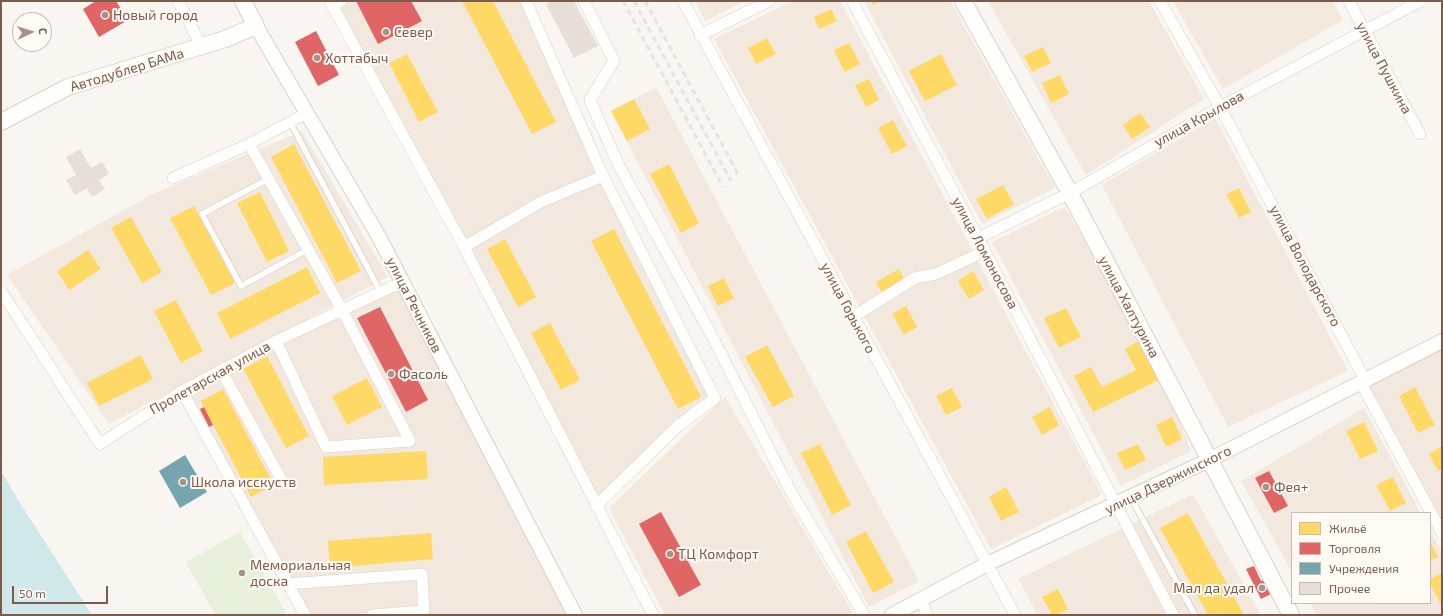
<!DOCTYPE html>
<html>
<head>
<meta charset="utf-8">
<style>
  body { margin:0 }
  #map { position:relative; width:1443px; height:616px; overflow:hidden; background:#f9f5f0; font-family:"Exo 2",sans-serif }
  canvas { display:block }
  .frame { position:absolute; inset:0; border:2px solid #7a5c4d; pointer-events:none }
  .legend { position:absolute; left:1291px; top:512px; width:140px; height:92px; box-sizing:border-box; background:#fffaf3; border:1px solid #cabbb1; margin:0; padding:5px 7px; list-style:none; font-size:12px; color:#7a5c4d }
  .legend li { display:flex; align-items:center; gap:8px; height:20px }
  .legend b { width:20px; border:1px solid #cabbb1 }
  .north { position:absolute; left:12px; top:12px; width:40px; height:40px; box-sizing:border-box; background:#fffaf3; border:1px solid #cabbb1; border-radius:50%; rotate:86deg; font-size:11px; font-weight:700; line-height:16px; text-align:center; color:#7a5c4d }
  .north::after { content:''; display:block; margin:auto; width:14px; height:18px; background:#a69286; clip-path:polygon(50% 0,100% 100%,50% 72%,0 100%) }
  .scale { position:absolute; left:12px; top:586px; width:96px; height:18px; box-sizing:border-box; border:2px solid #7a5c4d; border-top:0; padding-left:5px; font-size:12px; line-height:14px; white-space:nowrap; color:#7a5c4d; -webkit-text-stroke:3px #fffaf3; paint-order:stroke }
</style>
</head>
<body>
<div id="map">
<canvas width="1443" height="616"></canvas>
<div class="frame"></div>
<ul class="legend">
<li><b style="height:11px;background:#ffd966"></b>Жильё</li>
<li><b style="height:11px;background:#e06666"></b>Торговля</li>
<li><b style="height:11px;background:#76a5af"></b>Учреждения</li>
<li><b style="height:11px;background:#e6ded7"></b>Прочее</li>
</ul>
<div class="north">С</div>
<div class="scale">50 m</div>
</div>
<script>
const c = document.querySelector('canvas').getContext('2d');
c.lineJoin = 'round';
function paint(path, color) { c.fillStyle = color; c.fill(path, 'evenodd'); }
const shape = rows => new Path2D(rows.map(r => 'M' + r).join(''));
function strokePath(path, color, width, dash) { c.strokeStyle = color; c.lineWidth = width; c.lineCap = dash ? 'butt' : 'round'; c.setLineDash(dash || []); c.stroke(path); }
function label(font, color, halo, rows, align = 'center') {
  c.font = font + ' "Exo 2",sans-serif'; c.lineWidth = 4; c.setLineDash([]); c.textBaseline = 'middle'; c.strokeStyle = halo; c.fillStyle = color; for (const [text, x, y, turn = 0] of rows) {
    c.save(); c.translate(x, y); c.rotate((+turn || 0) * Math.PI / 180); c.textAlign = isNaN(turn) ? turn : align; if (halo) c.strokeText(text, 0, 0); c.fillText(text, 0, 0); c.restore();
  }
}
paint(shape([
  [344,1,526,1,603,176,715,398,596,506,332,6],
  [695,1,745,1,705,21],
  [793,1,840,1,1102,495,991,549,714,39],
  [864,1,950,1,1055,188,982,224],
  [988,1,1149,1,1204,99,1086,175],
  [1173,1,1333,1,1343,20,1223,89],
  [656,87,919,581,869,607,611,111],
  [1215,118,1348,371,1228,427,1102,185],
  [302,131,388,277,109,424,7,275,153,194],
  [1065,207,1154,362,1163,379,1191,451,1121,486,992,242],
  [402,282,575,615,303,615,182,391],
  [1442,341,1442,533,1361,383],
  [725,397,854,615,665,615,609,508],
  [1364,408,1421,513,1292,513,1292,572,1241,481],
  [1193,494,1261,615,1038,615,1018,579],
  [1430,530,1442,552,1442,615,1317,615,1310,603,1430,603]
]), '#f2e8de');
paint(shape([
  [240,532,287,615,215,615,186,562]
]), '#e7f0db');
paint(shape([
  [1,471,20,503,92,615,1,615]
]), '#d0e8ea');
paint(shape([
  [462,1,493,1,556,122,532,134],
  [871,1,881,1,873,5],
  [831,9,837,21,819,29,814,17],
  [767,38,776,54,756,64,748,48],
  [849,43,860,64,845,72,834,50],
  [1043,47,1051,63,1032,72,1024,56],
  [407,54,438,112,419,122,389,63],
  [941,54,957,85,925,101,909,71],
  [1060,75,1069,94,1051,103,1042,83],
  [869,79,879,100,866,107,855,85],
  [634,99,650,129,627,141,611,111],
  [1140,113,1150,127,1132,139,1123,125],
  [893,120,907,146,892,154,878,128],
  [294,144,361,271,337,283,271,157],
  [669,164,699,223,681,233,650,174],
  [1003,185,1014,204,987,219,976,199],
  [1239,188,1251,212,1239,218,1226,194],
  [260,192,289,251,267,262,237,203],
  [194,206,235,283,211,295,170,218],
  [131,217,162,272,142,283,111,228],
  [614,229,701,397,678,409,591,241],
  [505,239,536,297,518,307,487,249],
  [88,250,101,269,69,290,57,271],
  [307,267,320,293,230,339,217,313],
  [899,269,905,280,882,293,876,282],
  [973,271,984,290,969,299,958,281],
  [724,278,734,298,718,306,708,286],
  [176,300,203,351,181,363,154,311],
  [906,306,917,327,904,335,892,314],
  [1066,308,1081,337,1059,348,1044,318],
  [550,323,580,380,561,390,531,333],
  [1139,341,1161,379,1093,412,1074,376,1091,367,1102,387,1136,370,1125,349],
  [767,345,794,396,773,407,745,357],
  [141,355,153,379,99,406,87,383],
  [267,356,309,436,286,448,243,369],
  [367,378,382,407,347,425,332,396],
  [1415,387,1435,425,1418,433,1399,396],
  [952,388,962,407,946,415,936,396],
  [223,389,274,485,251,497,201,401],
  [1050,407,1059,425,1042,435,1032,417],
  [1172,417,1182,439,1166,447,1156,425],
  [1364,422,1378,451,1360,459,1346,431],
  [820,444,851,505,832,515,801,453],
  [1138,444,1146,460,1125,470,1117,453],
  [1442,446,1442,469,1438,471,1429,454],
  [426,451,428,479,324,485,323,457],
  [1393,477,1406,503,1390,511,1376,485],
  [1006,487,1019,512,1001,521,989,497],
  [1188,513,1244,615,1208,615,1160,528],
  [866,531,894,582,873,593,846,542],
  [431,533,433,559,330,568,328,541],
  [1430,541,1438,557,1430,561],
  [1442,573,1442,607,1430,584,1430,579],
  [1058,589,1068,609,1056,615,1052,615,1042,597]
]), '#ffd966');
paint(shape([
  [96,1,116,1,128,20,99,37,83,9],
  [356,1,411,1,422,21,378,44],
  [316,31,339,75,318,86,295,42],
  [380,307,428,400,406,412,357,318],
  [204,407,213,425,209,427,200,409],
  [1269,471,1288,506,1274,513,1255,478],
  [661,512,701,585,679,597,639,524],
  [1254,566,1261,581,1264,580,1271,594,1261,599,1246,569]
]), '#e06666');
paint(shape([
  [185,455,207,492,180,508,159,471]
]), '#76a5af');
paint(shape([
  [552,1,574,1,598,46,574,58,546,4],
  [80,149,91,168,102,162,109,174,99,180,105,189,92,197,87,188,75,195,66,180,76,175,66,157]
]), '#e6ded7');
const service = shape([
  [290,122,381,293],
  [270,178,202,214,241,286,307,250],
  [1131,498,1195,615]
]);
const minor = shape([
  [178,1,202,47],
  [330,1,464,247,653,615],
  [526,1,603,176,715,398,678,426,596,506],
  [584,1,614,61,590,100,618,164,712,336,791,492,864,615],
  [683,1,1015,615],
  [852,1,978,238,1173,615],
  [1160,1,1220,107,1363,376,1361,383,1442,533],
  [1349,1,1420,134],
  [332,6,341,1],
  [700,35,769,1],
  [173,178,249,144],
  [978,238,1070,193,1220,107,1421,1],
  [464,247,541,202,603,176],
  [1,291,100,444,182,391,276,341,402,282],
  [853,317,915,278,936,274,985,251],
  [276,341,326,447,410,441,342,310,249,144,307,113],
  [221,370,282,481],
  [182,391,305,615],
  [287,584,422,574,424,611,372,615],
  [921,599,927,615]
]);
const tertiary = shape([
  [256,26,379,237,575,615],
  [892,615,987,564,1209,460,1442,341]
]);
const secondary = shape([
  [963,1,1070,193,1291,615],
  [1,122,68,87,225,39,256,26,243,1]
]);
strokePath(service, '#d7d1cb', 7);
strokePath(minor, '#d7d1cb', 12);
strokePath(tertiary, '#d7d1cb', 16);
strokePath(secondary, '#d9d2cb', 18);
strokePath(service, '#fefefd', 5.5);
strokePath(minor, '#fefefd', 11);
strokePath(tertiary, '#fefefd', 14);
strokePath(secondary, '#fefefd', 16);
strokePath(shape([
  [623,1,723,187],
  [634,1,731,181],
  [645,1,739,176]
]), '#e6e3e7', 3, [6, 4]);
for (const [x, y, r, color] of [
  [105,15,4,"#a69286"],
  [386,32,4,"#a69286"],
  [317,58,4,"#a69286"],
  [391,374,4,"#a69286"],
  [183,482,4,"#a69286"],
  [1266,487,4,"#a69286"],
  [670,554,4,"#a69286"],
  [242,573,4,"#a69286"],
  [1262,588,4,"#a69286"]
]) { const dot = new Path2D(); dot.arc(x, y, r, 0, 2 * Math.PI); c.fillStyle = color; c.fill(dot); strokePath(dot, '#fffaf3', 1.5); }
label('14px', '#7a5c4d', '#fffaf3', [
  ["Новый город",113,15],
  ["Север",394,32],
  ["Хоттабыч",325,58],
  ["Фасоль",399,374],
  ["Школа исскуств",191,482],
  ["Фея+",1274,487],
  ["ТЦ Комфорт",678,554],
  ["Мемориальная",250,565],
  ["доска",250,581],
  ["Мал да удал",1254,588,"right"]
], 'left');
label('14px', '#7a5c4d', '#fffaf3', [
  ["улица Пушкина",1384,68,62],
  ["Автодублер БАМа",127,70,-17],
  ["улица Крылова",1199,119,-29],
  ["улица Ломоносова",985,253,62],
  ["улица Володарского",1305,266,62],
  ["улица Речников",414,305,63],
  ["улица Халтурина",1129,307,62],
  ["улица Горького",848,308,62],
  ["Пролетарская улица",210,378,-29],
  ["улица Дзержинского",1168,480,-26]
]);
</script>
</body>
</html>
